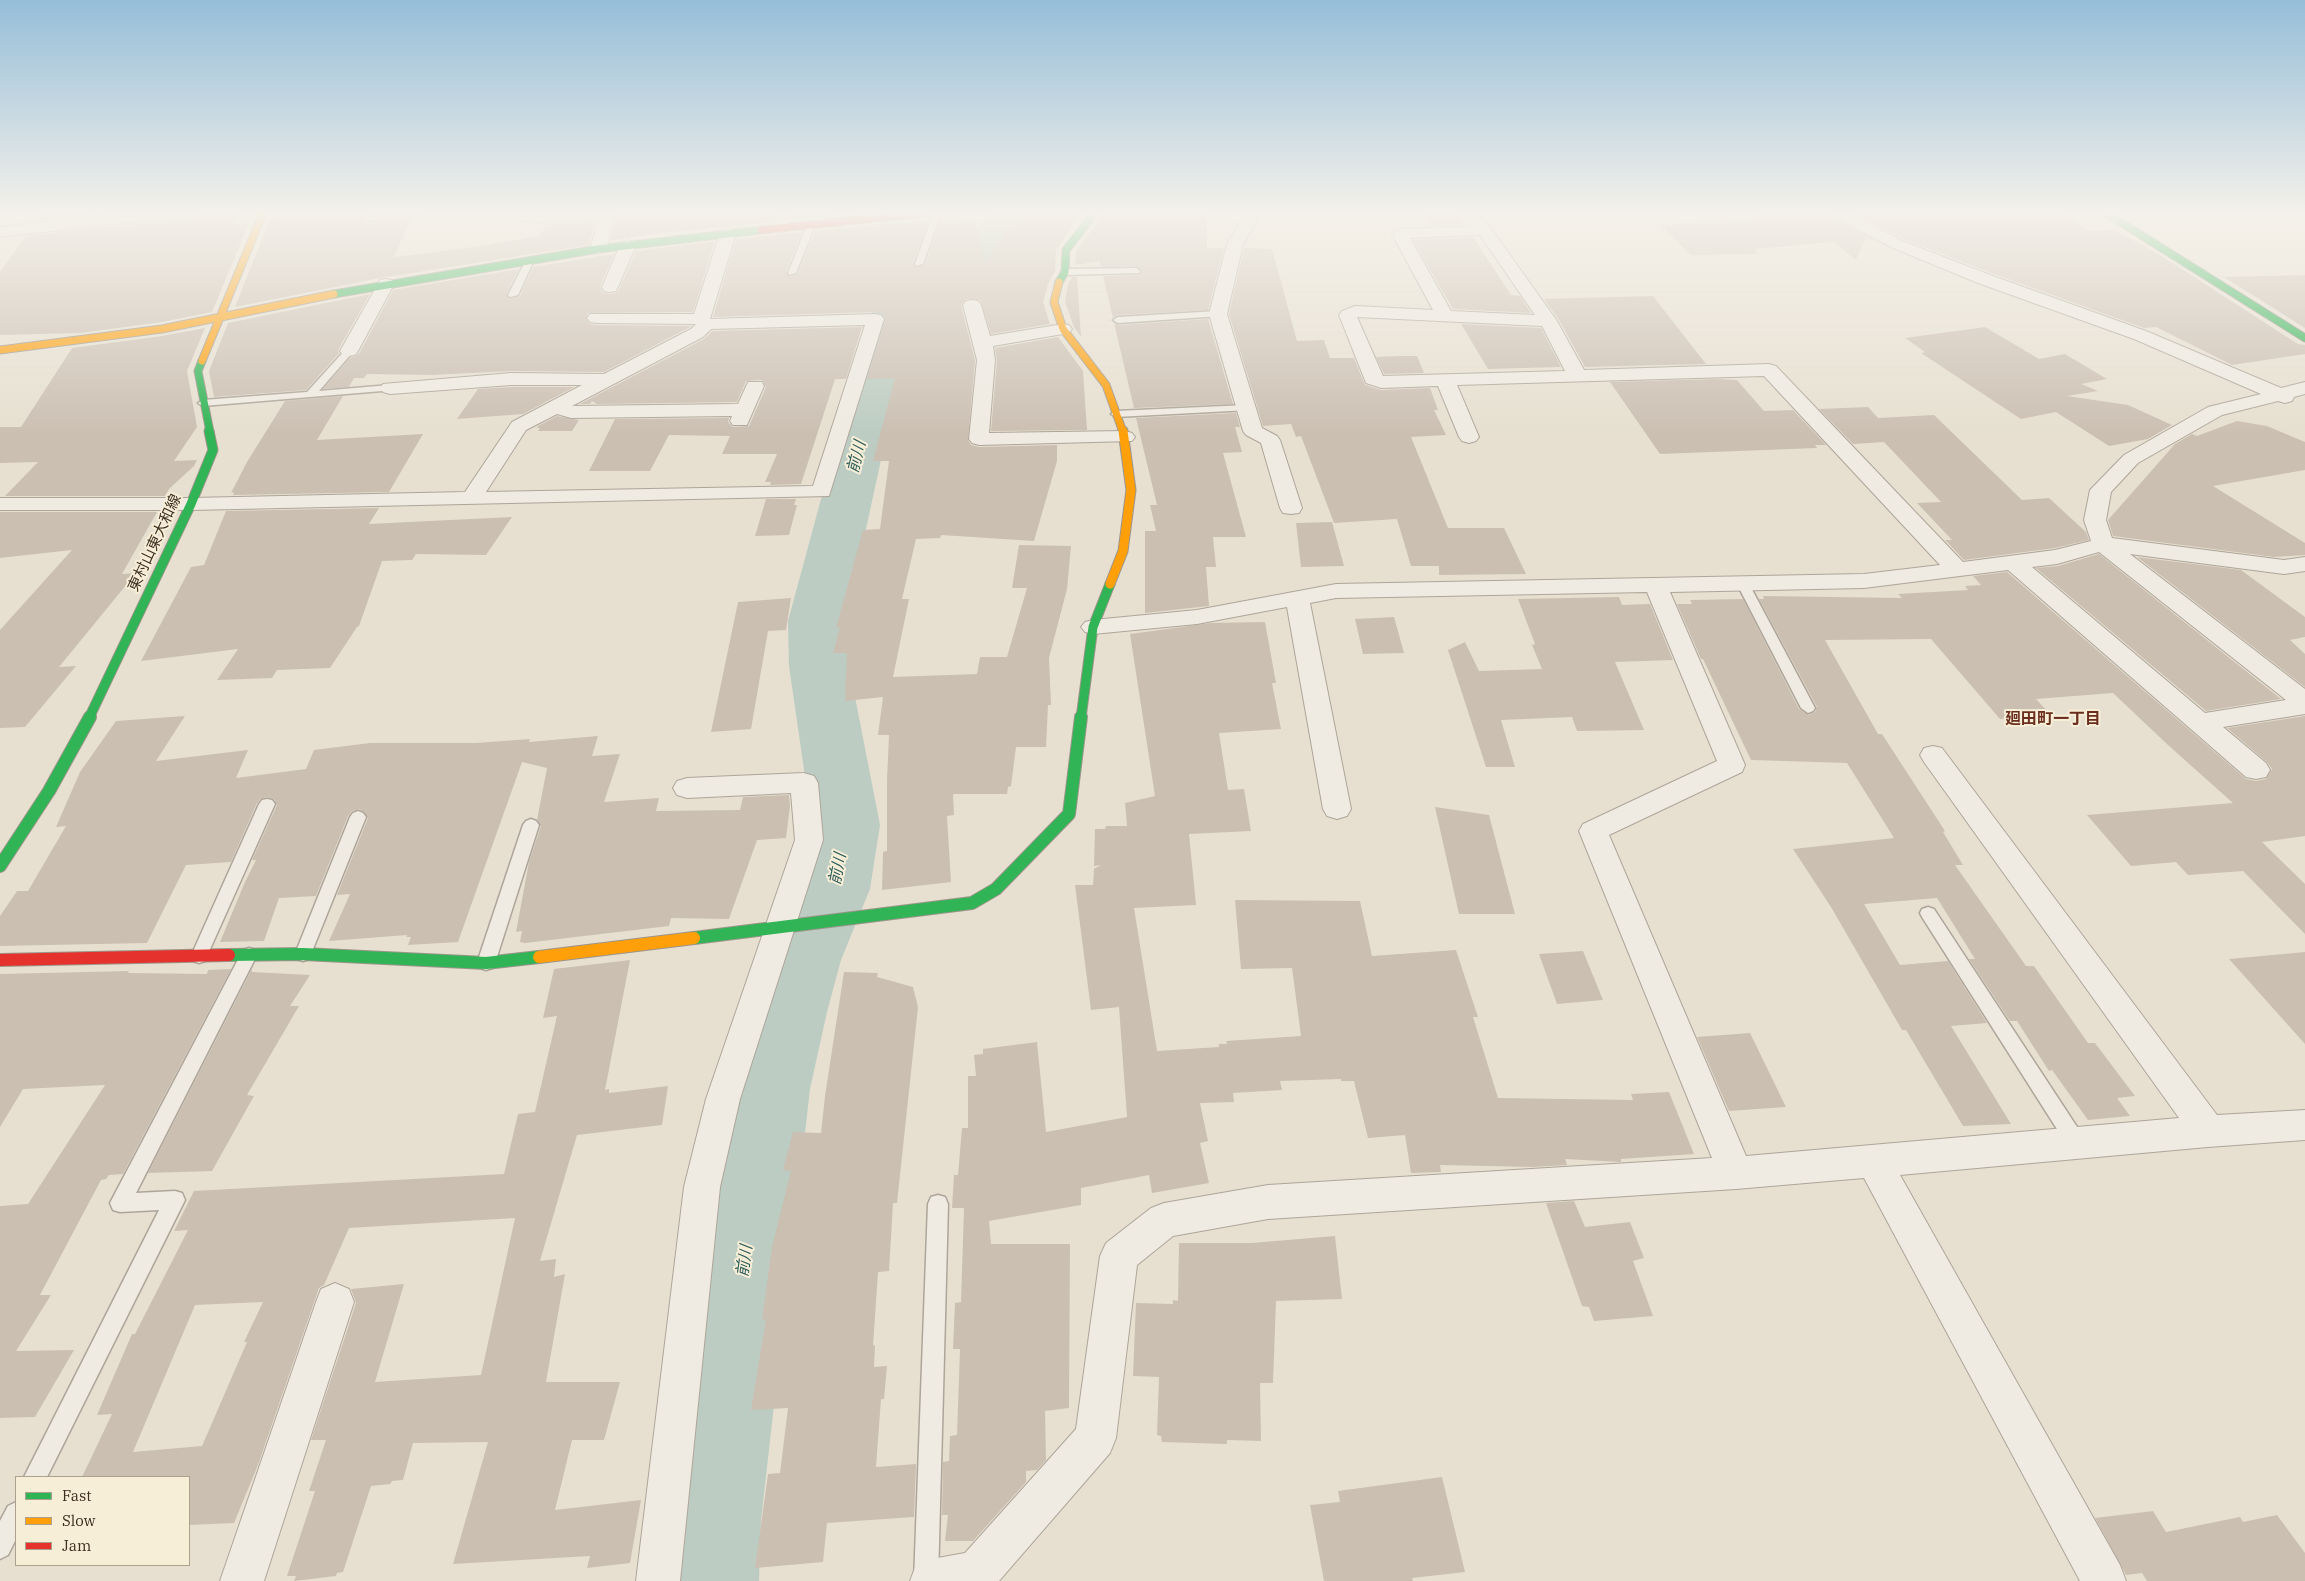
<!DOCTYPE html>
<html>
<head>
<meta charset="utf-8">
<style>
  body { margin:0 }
  #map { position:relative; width:2305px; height:1581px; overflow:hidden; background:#e7e0d1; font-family:"IBM Plex Serif",serif }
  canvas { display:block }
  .legend { position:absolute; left:15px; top:1476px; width:175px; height:90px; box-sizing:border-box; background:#f7eed8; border:1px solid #ada18e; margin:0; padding:6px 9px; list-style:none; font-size:15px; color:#3d2e20 }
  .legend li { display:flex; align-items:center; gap:10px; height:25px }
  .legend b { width:25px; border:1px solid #ada18e }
</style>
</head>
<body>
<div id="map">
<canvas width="2305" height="1581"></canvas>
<ul class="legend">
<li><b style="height:6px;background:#30b455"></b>Fast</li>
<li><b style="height:6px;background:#ff9f0a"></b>Slow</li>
<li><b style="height:6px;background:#e5322d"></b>Jam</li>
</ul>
</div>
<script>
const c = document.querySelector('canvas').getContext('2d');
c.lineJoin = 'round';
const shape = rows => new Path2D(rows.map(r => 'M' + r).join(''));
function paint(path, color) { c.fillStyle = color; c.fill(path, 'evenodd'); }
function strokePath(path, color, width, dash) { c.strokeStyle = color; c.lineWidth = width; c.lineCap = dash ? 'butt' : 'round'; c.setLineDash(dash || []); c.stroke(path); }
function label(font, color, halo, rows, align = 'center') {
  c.font = font + ' "IBM Plex Serif","Noto Sans JP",serif'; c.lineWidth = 4; c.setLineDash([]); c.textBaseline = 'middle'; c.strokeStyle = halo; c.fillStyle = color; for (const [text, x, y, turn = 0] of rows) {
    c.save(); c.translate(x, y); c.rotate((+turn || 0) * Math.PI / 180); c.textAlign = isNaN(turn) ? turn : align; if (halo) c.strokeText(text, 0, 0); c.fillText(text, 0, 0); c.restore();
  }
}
paint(shape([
  [989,213,1026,213,981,277,966,288,920,304,914,308,846,621,849,666,880,825,870,889,841,960,827,1012,810,1089,761,1520,759,1581,651,1581,657,1520,728,1089,749,1012,767,960,798,889,812,825,789,666,788,621,874,303,880,294,892,286,938,272,953,261,989,213]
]), '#bcccc2');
paint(shape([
  [42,213,107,213,37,221],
  [204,213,243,213,232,223,250,221,212,312,162,322,81,333,0,335,0,272,26,236,102,227,195,220],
  [618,213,776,213,771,222,661,233,610,241],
  [795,213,852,213,791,220],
  [1026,213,1081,213,1056,250,1055,271,1048,284,1043,302,1050,324,991,334,980,300,966,299,961,305,975,360,968,440,971,445,979,447,1057,445,1057,461,1034,541,941,535,940,538,916,539,902,599,909,599,893,677,977,674,980,657,1007,657,1027,588,1012,588,1019,545,1071,546,1067,589,1049,658,1051,705,1048,705,1046,747,1016,747,1011,786,1008,787,1007,794,953,794,954,815,947,816,951,882,882,890,883,852,887,851,887,780,889,735,878,735,883,697,845,701,847,653,833,653,840,627,836,628,863,530,880,529,889,461,873,461,895,378,867,379,886,318,881,313,875,312,713,317,736,239,802,232,786,272,790,277,798,274,815,231,890,223,928,222,913,263,917,268,925,265,940,222,975,221,985,261,1011,225,1014,225],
  [1101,213,1207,213,1207,248,1224,248,1208,310,1118,315,1113,318,1103,276,1139,275,1142,271,1136,266,1101,267,1100,261,1076,265,1075,267,1076,251,1098,222],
  [1424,213,1458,213,1465,224,1431,226],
  [1752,213,1824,213,1879,243,1866,238,1856,260,1833,242,1754,249,1759,254,1691,255,1660,225,1761,220],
  [1851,213,2063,213,2090,231,2115,230,2163,257,2298,344,2305,345,2305,354,2232,365,2156,327,2144,328,1991,273,1906,240],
  [311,215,366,216,363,220,411,217,394,257,475,247,540,236,546,224,596,221,589,245,380,278,235,307,270,219],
  [1473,237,1511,295,1520,296,1531,313,1453,309,1413,240],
  [715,241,693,312,588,313,586,319,590,324,596,325,692,326,604,372,511,371,432,375,367,374,364,378,354,378,349,387,323,389,350,358,356,356,360,352,393,290,519,269,506,294,510,299,520,296,533,267,614,254,600,286,602,292,610,294,618,292,636,251],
  [1244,248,1272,249,1297,341,1324,340,1330,358,1354,358,1365,385,1381,390,1430,388,1438,410,1434,410,1446,435,1411,437,1448,528,1504,528,1526,574,1439,575,1439,566,1411,566,1397,519,1334,523,1301,436,1296,437,1291,424,1263,426,1229,314],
  [2305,275,2305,328,2224,277],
  [1072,277,1077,277,1081,337,1074,327,1065,302,1068,285],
  [370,294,338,350,339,353,306,390,214,397,209,371,228,323],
  [1653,296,1706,364,1585,367,1559,320,1544,299],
  [1208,319,1233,404,1134,408,1114,323,1118,325],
  [1461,324,1541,328,1561,367,1488,369],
  [862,327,846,379,835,379,801,484,770,485,771,482,765,482,777,454,722,454,730,436,669,435,650,471,589,471,615,419,729,418,728,422,733,427,749,426,766,387,762,380,746,381,737,402,597,404,592,401,590,404,580,404,704,339,712,331],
  [1985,327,2039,359,2065,354,2107,379,2081,384,2098,391,2067,396,2128,405,2172,425,2148,439,2109,446,2056,412,2021,419,1921,353,1925,352,1905,338],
  [205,328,187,371,197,427,174,461,197,460,194,466,169,489,165,496,5,496,38,462,0,463,0,427,21,427,72,348,162,336],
  [1058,337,1083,371,1087,430,991,431,997,360,995,348],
  [1399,356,1417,356,1424,373,1384,374,1376,357],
  [1718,379,1737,380,1764,411,1793,410,1826,445,1815,445,1817,448,1660,454,1610,382],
  [511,387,574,387,523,414,457,419,478,389],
  [343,396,317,440,423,434,389,492,233,495,234,492,231,493,247,462,285,401],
  [1868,407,1878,418,1934,415,2022,500,2049,498,2086,532,2089,540,2055,548,1964,560,1945,540,1952,540,1917,503,1941,502,1884,442,1853,444,1819,409],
  [1236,413,1240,427,1235,427,1242,452,1223,453,1246,537,1213,537,1216,567,1206,567,1209,606,1145,613,1145,531,1156,531,1150,505,1157,505,1136,418],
  [557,416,579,420,572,431,538,431,540,428,537,428,538,426],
  [2237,421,2267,426,2305,442,2305,470,2213,486,2305,543,2305,555,2274,557,2113,536,2108,520,2175,444,2192,434,2197,436],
  [766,499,796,499,794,505,797,505,789,535,755,536],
  [379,508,369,524,512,517,486,555,416,554,412,560,382,561,359,626,357,627,330,668,277,670,272,678,217,680,238,649,141,661,191,567,204,565,226,511],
  [0,512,157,512,122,574,136,573,59,667,76,666,25,727,0,728,0,630,72,550,0,558],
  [1332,522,1344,566,1301,567,1296,523],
  [2099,554,2281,699,2206,711,2036,568,2058,566],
  [2137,557,2241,570,2305,617,2305,637,2290,640,2305,654,2305,687],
  [2007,572,2246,779,2256,781,2266,779,2272,769,2267,762,2227,728,2305,716,2305,836,2262,842,2305,884,2305,934,2243,871,2188,875,2176,862,2131,866,2087,815,2233,803,2168,745,2113,693,2036,699,2051,715,2000,719,1931,639,1825,640,1878,734,1882,734,1945,831,1943,832,1963,865,1955,865,2026,966,2034,966,2088,1043,2095,1043,2135,1096,2117,1098,2130,1116,2088,1120,2052,1070,2049,1071,2017,1021,2010,1021,1969,959,1975,959,1937,898,1864,904,1900,965,1948,961,1987,1023,1951,1026,2011,1124,1963,1126,1906,1030,1902,1030,1831,907,1793,849,1894,838,1847,763,1751,760,1703,659,1701,659,1677,604,1692,604,1690,600,1743,599,1799,709,1809,715,1815,712,1817,707,1759,599,1764,599,1763,596,1902,598,1898,594,1968,590,1965,586,1981,585,1973,576],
  [1619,597,1622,605,1650,604,1673,660,1615,662,1644,730,1577,731,1572,717,1501,720,1515,767,1486,767,1448,650,1465,642,1479,671,1542,669,1532,645,1535,644,1518,599],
  [791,598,786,630,768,631,751,729,711,732,738,602],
  [1394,617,1404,653,1363,654,1355,619],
  [1265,622,1276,683,1272,683,1281,729,1219,733,1228,790,1244,789,1251,831,1189,834,1196,905,1134,908,1157,1051,1219,1047,1219,1044,1227,1044,1226,1041,1301,1036,1292,968,1241,969,1235,900,1360,901,1372,956,1456,950,1478,1017,1473,1017,1498,1098,1633,1100,1631,1094,1669,1092,1694,1154,1621,1159,1621,1162,1565,1159,1567,1165,1534,1167,1440,1165,1441,1172,1411,1173,1405,1135,1368,1138,1354,1081,1341,1081,1341,1079,1280,1081,1282,1090,1233,1093,1234,1102,1200,1103,1208,1141,1200,1143,1209,1183,1152,1193,1149,1175,1081,1188,1081,1205,989,1221,991,1244,1070,1244,1069,1408,1045,1411,1046,1460,1037,1470,1026,1471,1026,1482,973,1541,945,1541,948,1515,942,1515,943,1462,949,1461,950,1436,957,1435,960,1349,953,1349,955,1303,961,1302,964,1208,952,1208,954,1175,958,1175,962,1128,968,1128,968,1076,976,1076,974,1055,983,1054,983,1049,1037,1042,1046,1132,1127,1117,1119,1007,1091,1010,1075,885,1093,885,1094,869,1101,865,1094,866,1095,829,1105,829,1106,826,1127,826,1125,803,1155,796,1130,634,1211,623],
  [185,716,156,761,248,750,236,778,306,769,314,750,370,743,476,743,530,739,529,742,598,736,592,756,620,754,604,802,659,798,656,811,740,810,743,797,789,795,790,806,786,838,757,840,729,919,671,918,669,926,525,943,520,942,522,931,516,932,529,862,541,826,537,820,547,768,522,762,458,942,408,945,411,937,406,937,407,935,329,941,350,894,337,895,368,818,364,812,359,809,352,811,348,816,316,896,279,898,264,941,220,942,245,882,256,860,252,860,277,805,274,799,267,797,260,799,257,803,231,862,186,865,147,943,0,946,0,916,17,891,28,891,66,826,56,827,80,772,116,721],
  [1435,807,1489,815,1515,914,1459,914],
  [1583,951,1603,1000,1557,1004,1539,954],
  [2305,952,2305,1044,2229,959],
  [630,960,605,1090,609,1089,609,1093,668,1086,662,1125,577,1135,540,1261,556,1259,554,1277,565,1274,546,1382,620,1382,604,1440,572,1440,555,1510,641,1500,630,1563,587,1568,590,1556,453,1564,488,1442,413,1443,403,1480,392,1481,390,1484,371,1486,343,1572,337,1573,336,1576,294,1581,296,1576,287,1576,315,1491,309,1491,326,1440,311,1440,356,1303,351,1289,404,1284,375,1382,481,1375,515,1218,349,1228,324,1285,319,1288,258,1465,234,1523,189,1525,189,1477,82,1477,112,1414,97,1415,132,1334,135,1334,188,1230,174,1231,194,1191,504,1174,518,1114,535,1112,557,1016,543,1018,554,969],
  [263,1302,244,1342,247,1342,202,1446,133,1452,195,1305],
  [231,969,123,1174,109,1175,106,1179,101,1180,40,1295,51,1295,16,1351,74,1350,35,1417,0,1418,0,1206,28,1204,105,1085,23,1089,0,1127,0,974,129,971,128,973,207,974,208,970],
  [252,969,252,972,310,975,290,1006,299,1006,247,1095,254,1096,212,1171,148,1173],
  [844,972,878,973,877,977,913,987,918,1007,897,1203,893,1203,889,1271,878,1272,873,1346,875,1345,874,1367,887,1366,884,1399,881,1399,876,1467,916,1464,914,1517,827,1523,823,1562,755,1568,768,1474,780,1473,788,1408,751,1410,766,1319,762,1320,772,1247,791,1171,783,1170,793,1132,821,1133,825,1096],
  [1750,1033,1786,1107,1729,1111,1697,1037],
  [1574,1201,1585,1227,1630,1222,1644,1258,1633,1261,1653,1316,1594,1321,1589,1307,1582,1306,1546,1203],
  [1335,1236,1342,1299,1276,1301,1273,1383,1260,1383,1261,1441,1227,1440,1227,1444,1162,1442,1161,1436,1157,1435,1159,1377,1133,1376,1136,1303,1173,1304,1173,1300,1178,1301,1179,1243,1252,1243],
  [1442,1477,1465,1572,1412,1578,1413,1581,1324,1581,1310,1505,1340,1502,1338,1491],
  [2153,1511,2166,1532,2240,1517,2243,1522,2277,1515,2305,1553,2305,1581,2147,1581,2142,1573,2126,1575,2095,1518]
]), '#cbbfb2');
const lane = shape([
  [365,213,427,213,423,215,369,215,365,213],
  [933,213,941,213,923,264,916,266,915,264,933,213],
  [808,223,815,225,796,273,789,275,788,273,808,223],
  [527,258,534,260,518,295,510,297,508,295,527,258],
  [1136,268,1140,271,1139,273,1065,275,1061,272,1065,269,1136,268],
  [1218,311,1221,312,1221,316,1118,323,1113,320,1118,317,1218,311],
  [349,348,352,349,352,353,319,391,390,385,395,388,394,390,203,406,198,403,203,400,307,392,346,349,349,348],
  [1246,405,1250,406,1250,410,1116,417,1111,414,1116,411,1246,405],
  [1742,578,1748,582,1815,708,1813,711,1808,713,1801,708,1736,582,1742,578],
  [267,799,272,800,275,804,207,956,205,961,199,963,193,961,191,956,259,804,262,800,267,799],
  [358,811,363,813,366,817,311,954,309,959,303,961,297,959,295,954,350,817,353,813,358,811],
  [531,819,536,821,539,825,495,963,492,968,486,970,480,968,477,963,523,825,526,821,531,819],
  [1928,907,1934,909,2083,1136,2086,1142,2083,1148,2076,1151,2069,1148,1922,917,1920,913,1922,909,1928,907],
  [249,948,255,950,257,955,136,1193,175,1191,182,1193,185,1200,47,1477,24,1477,159,1210,120,1212,113,1210,110,1203,243,950,249,948],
  [938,1195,945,1197,948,1204,938,1581,914,1581,928,1204,931,1197,938,1195],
  [16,1502,16,1539,8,1555,0,1559,0,1521,8,1506,16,1502]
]);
const street = shape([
  [128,213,202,213,195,218,102,225,0,237,0,227,128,213],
  [501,213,615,213,616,214,606,249,598,254,590,249,599,219,540,223,508,218,501,213],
  [778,213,793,213,783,231,778,233,770,228,778,213],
  [1242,213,1257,213,1256,223,1243,244,1227,314,1262,428,1277,436,1280,440,1302,508,1299,513,1291,514,1283,513,1280,508,1261,443,1246,435,1243,431,1209,314,1227,244,1240,223,1242,213],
  [1465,213,1480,213,1557,321,1584,370,1769,364,1776,366,1963,562,2055,550,2091,541,2084,520,2090,490,2124,455,2208,407,2261,394,2134,339,1978,283,1893,248,1826,213,1846,213,1905,242,1990,275,2146,331,2281,388,2305,382,2305,394,2294,397,2292,401,2285,403,2278,401,2222,415,2138,463,2111,492,2106,520,2112,538,2284,560,2305,557,2305,571,2284,574,2130,554,2305,689,2305,714,2223,727,2266,763,2270,770,2266,777,2256,779,2246,777,2008,570,1864,588,1670,592,1745,765,1742,772,1609,835,1746,1156,2179,1118,1924,762,1920,755,1924,748,1933,746,1942,748,2217,1115,2305,1110,2305,1140,2208,1147,1900,1175,2120,1565,2126,1581,2080,1581,1864,1178,1736,1189,1268,1219,1173,1236,1137,1265,1116,1438,1110,1453,999,1581,910,1581,916,1565,932,1559,965,1553,1076,1429,1100,1256,1106,1243,1151,1208,1164,1203,1268,1185,1712,1158,1579,831,1583,824,1717,761,1647,592,1336,598,1310,603,1351,809,1347,816,1337,819,1327,816,1323,809,1287,607,1197,624,1093,634,1085,632,1081,627,1085,622,1093,620,1197,610,1336,584,1864,574,1940,565,1764,376,1457,385,1479,437,1476,441,1469,443,1462,441,1459,437,1438,386,1381,388,1366,383,1339,315,1342,311,1355,306,1433,310,1392,234,1400,229,1473,226,1465,213],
  [1480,235,1535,315,1451,311,1410,238,1480,235],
  [1357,317,1542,326,1565,371,1383,376,1357,317],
  [2099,552,2286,700,2205,713,2032,567,2057,564,2099,552],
  [728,228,736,233,710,319,875,314,881,315,884,319,829,496,191,510,0,510,0,498,191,498,465,492,512,422,582,385,511,385,390,394,383,392,381,388,383,384,511,373,604,374,691,329,696,324,596,323,590,322,587,318,590,314,694,314,720,233,728,228],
  [865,325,813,486,486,492,526,430,557,414,571,418,732,416,730,421,733,425,747,425,764,386,762,382,748,382,738,404,572,406,703,337,711,329,865,325],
  [628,240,636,245,618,287,616,291,610,292,604,291,602,287,620,245,628,240],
  [386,279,392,280,394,284,358,351,355,355,349,356,343,355,340,351,378,284,380,280,386,279],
  [972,300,978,301,981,305,990,336,1063,324,1069,325,1072,329,1069,333,1063,334,993,346,995,360,989,433,1125,431,1132,433,1135,437,1132,441,979,445,972,443,969,439,977,360,963,305,966,301,972,300],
  [804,773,814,776,818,783,823,840,740,1099,720,1187,680,1581,636,1581,684,1187,706,1099,795,840,791,793,687,798,677,795,673,788,677,781,687,778,804,773],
  [335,1283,349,1289,354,1302,264,1581,220,1581,316,1302,321,1289,335,1283]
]);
const fastFar2 = shape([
  [2106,213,2305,338],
  [1059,282,1065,272,1066,250,1091,218,1092,213],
  [334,294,598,249,761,230],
  [202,361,198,371,210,432]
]);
const fastFar1 = shape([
  [89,718,191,504,213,450,209,431],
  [1081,718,1093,627,1110,584]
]);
const fast = shape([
  [0,866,49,791,90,717],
  [694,938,972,903,996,889,1069,814,1081,717],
  [229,955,303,954,486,963,539,957]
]);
const slowFar2 = shape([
  [1059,282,1054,302,1063,329,1106,385,1123,432],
  [0,350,162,329,334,294],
  [202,361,263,213]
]);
const slowFar1 = shape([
  [1110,584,1123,551,1131,490,1123,431]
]);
const slow = shape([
  [539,957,694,938]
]);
const jamFar1 = shape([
  [761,230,924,213]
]);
const jam = shape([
  [0,960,229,955]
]);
strokePath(lane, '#ada599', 3);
strokePath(street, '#ada599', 2);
strokePath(fastFar2, '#9c958a', 9);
strokePath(fastFar1, '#9c958a', 11);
strokePath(fast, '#9c958a', 14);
strokePath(slowFar2, '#9c958a', 9);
strokePath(slowFar1, '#9c958a', 11);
strokePath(slow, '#9c958a', 14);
strokePath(jamFar1, '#9c958a', 9);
strokePath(jam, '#9c958a', 14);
paint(lane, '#efebe3');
paint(street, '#efebe3');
strokePath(fastFar2, '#30b455', 7);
strokePath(fastFar1, '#30b455', 9);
strokePath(fast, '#30b455', 12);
strokePath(slowFar2, '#ff9f0a', 7);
strokePath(slowFar1, '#ff9f0a', 9);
strokePath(slow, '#ff9f0a', 12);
strokePath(jamFar1, '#e5322d', 7);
strokePath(jam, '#e5322d', 12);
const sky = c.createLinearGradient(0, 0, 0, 435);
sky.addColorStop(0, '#96bed9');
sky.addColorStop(0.49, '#f4f1ea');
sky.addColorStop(1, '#f4f1ea00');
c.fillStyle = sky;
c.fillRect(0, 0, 2305, 435);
label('15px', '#3d2e20', '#f7eed8', [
  ["東村山東大和線",155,543,-65]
]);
label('italic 16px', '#2f5d5a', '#f7eed8', [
  ["前川",857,457,-76],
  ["前川",838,869,-79],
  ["前川",745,1261,-82]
]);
label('bold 16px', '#6b2e1e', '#f7eed8', [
  ["廻田町一丁目",2053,719]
]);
</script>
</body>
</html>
